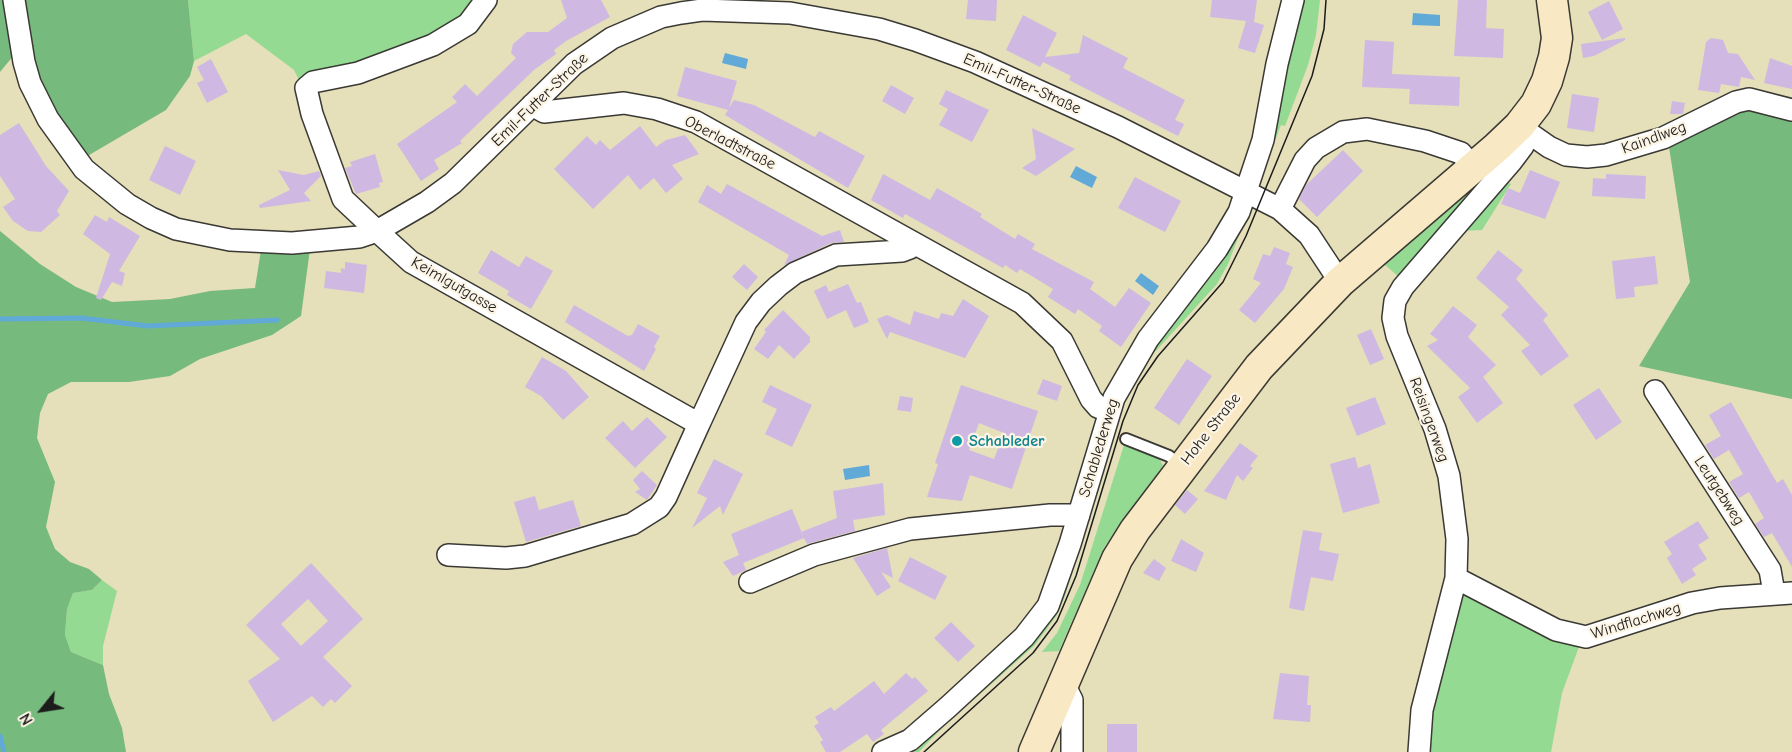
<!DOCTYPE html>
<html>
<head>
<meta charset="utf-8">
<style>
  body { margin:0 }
  #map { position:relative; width:1792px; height:752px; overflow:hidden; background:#e5dfba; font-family:"Comic Neue",sans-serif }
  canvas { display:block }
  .north { position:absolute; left:12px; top:680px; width:60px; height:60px; -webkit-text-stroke:4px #fcf5e5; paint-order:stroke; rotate:240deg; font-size:16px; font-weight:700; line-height:24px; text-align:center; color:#1c1c1c }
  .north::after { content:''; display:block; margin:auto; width:21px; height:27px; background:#1c1c1c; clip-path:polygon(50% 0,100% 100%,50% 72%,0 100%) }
</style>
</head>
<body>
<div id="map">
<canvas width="1792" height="752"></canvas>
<div class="north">N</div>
</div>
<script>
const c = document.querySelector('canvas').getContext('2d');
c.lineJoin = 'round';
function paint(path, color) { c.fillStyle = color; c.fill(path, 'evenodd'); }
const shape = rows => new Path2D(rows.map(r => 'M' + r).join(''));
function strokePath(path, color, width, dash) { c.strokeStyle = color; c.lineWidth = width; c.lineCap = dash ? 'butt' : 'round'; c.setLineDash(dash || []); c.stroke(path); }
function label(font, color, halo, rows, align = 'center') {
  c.font = font + ' "Comic Neue",sans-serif'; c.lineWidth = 4.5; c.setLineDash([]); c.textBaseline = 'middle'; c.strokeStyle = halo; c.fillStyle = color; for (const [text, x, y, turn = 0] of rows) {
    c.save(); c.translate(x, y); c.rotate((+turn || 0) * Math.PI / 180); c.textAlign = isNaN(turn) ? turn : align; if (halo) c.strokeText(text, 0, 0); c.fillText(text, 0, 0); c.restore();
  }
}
paint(shape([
  [188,0,481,0,468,21,301,84,294,70,246,34,194,61],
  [1300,0,1320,0,1316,35,1308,65,1285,126,1281,125,1259,183],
  [1503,160,1400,278,1384,264],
  [1504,180,1511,184,1482,230,1460,231],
  [1244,222,1228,264,1217,284,1153,354,1131,388,1121,409,1132,377],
  [1112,443,1065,596,1057,615,1035,645,943,727,919,752,914,752,932,731,1031,640,1108,444],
  [1124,445,1152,454,1160,459,1163,466,1105,546,1059,651,1042,652,1057,633,1080,585],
  [102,580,117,591,103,646,103,665,71,652,65,635,67,609,73,593,92,590],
  [1464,591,1580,644,1562,693,1551,752,1424,752,1425,723,1459,595]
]), '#94da93');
paint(shape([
  [0,0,7,0,14,55,0,72],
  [20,0,188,0,194,61,190,76,166,110,84,158,36,80],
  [1747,109,1792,120,1792,399,1639,366,1690,282,1669,147,1699,129],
  [0,231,40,264,76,287,112,302,170,299,210,291,255,288,261,250,310,249,301,316,272,335,200,359,170,376,129,382,71,382,48,394,40,413,37,438,55,482,46,527,55,549,70,562,89,569,102,580,92,590,73,593,67,609,65,635,71,652,103,665,109,694,122,728,126,752,0,752]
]), '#77ba7d');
paint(shape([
  [1413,13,1440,15,1440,26,1412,25],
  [725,53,748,59,746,69,722,63],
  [1076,166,1097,177,1092,188,1070,177],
  [1141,273,1159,286,1153,295,1135,281],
  [869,465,870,476,845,480,843,469]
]), '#61aad8');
strokePath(shape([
  [0,319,81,318,148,326,277,320],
  [0,736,4,752]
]), '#61aad8', 5);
paint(shape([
  [561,0,601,0,610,17,566,41,554,50,556,54,534,70,460,141,462,143,434,160,439,169,421,181,397,144,457,102,452,97,465,84,477,96,516,58,511,53,513,44,527,32,548,32,567,18],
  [968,0,997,0,996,21,966,19],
  [1212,0,1257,0,1254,22,1264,25,1255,53,1238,48,1246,21,1210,17],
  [1458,0,1487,0,1486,28,1504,29,1503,58,1454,56],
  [1609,1,1623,29,1602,40,1588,12],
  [1023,15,1057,33,1045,57,1079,53,1083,35,1128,58,1123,68,1185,100,1175,120,1184,124,1178,136,1069,80,1071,76,1043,62,1040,67,1006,50],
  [1625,38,1625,40,1594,56,1583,58,1581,44],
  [1711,38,1723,40,1728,53,1738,54,1755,80,1741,77,1739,87,1721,84,1719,93,1698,90,1706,42],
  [1365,40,1394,42,1392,74,1460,77,1459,106,1409,104,1410,89,1362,87],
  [1770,58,1792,66,1792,89,1764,83],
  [211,59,228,92,207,103,197,83,204,80,197,67],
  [685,67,737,81,729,108,734,100,754,105,815,137,819,131,865,156,848,188,725,115,728,110,677,96],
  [891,85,914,98,905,114,882,101],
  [946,90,989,110,972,142,939,125,948,109,939,104],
  [1572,94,1599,98,1594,132,1567,128],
  [1672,101,1685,103,1683,114,1670,114],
  [19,123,46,166,69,191,57,211,60,215,41,232,28,231,13,221,3,207,15,199,0,176,0,135],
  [640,126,656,147,666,140,685,135,699,154,672,165,683,179,666,193,654,178,640,190,628,175,593,209,554,169,587,136,596,145,600,140,610,150],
  [1032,128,1075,149,1036,176,1022,168,1036,159],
  [165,146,196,161,180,195,149,180],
  [1343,150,1363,171,1317,217,1299,199,1306,185],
  [375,154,383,182,379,183,380,187,356,194,345,168,352,166,350,162],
  [278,170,304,175,319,171,321,176,304,193,311,201,260,208,259,205,290,190],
  [1530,170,1560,182,1545,219,1501,204,1508,188,1520,193],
  [883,174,930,200,937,188,982,214,980,217,1015,239,1018,234,1035,244,1032,249,1094,282,1090,289,1115,307,1129,288,1151,303,1121,347,1099,331,1102,326,1078,309,1075,314,1048,297,1053,289,1020,269,1017,273,1005,265,1003,268,905,214,903,218,871,200],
  [1606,174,1646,176,1645,199,1592,196,1593,178,1606,179],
  [1135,177,1181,201,1165,232,1118,208],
  [727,184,822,236,840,230,844,242,831,243,784,265,789,255,698,202,707,185,721,194],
  [95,215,107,222,109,217,140,236,119,271,125,273,122,286,112,282,101,300,96,298,110,254,83,234],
  [1274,247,1290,253,1286,264,1293,267,1284,289,1255,323,1239,310,1261,283,1253,279,1263,254,1270,256],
  [491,250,519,267,526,256,553,271,531,309,507,295,509,291,478,273],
  [1498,250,1523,270,1516,279,1548,315,1543,320,1569,356,1541,376,1521,351,1530,345,1501,315,1509,307,1476,278],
  [1655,256,1658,284,1634,287,1635,297,1616,299,1612,261],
  [345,262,367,265,364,293,324,288,326,271,341,273,341,268,345,269],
  [744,264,758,277,747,290,732,277],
  [848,284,857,303,861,302,869,322,854,328,846,310,827,319,814,291,826,285,829,292],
  [963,299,989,316,965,358,890,332,887,339,877,319,887,315,910,325,914,311,939,319,941,313,953,316],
  [574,305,628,336,632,335,638,324,660,336,654,347,656,349,644,371,565,322],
  [1453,306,1477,325,1468,337,1496,365,1483,377,1503,403,1477,423,1458,397,1470,388,1427,346,1438,340,1430,334],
  [783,310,810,337,810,342,794,359,779,345,768,359,754,349,766,332,764,330],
  [1371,329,1384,359,1370,365,1357,335],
  [542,357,566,371,589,397,563,420,541,396,525,387],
  [1187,359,1212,376,1179,425,1154,408],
  [1043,379,1062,386,1057,401,1037,394],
  [770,385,812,405,792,447,765,434,777,409,762,402],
  [961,385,1038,411,1012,489,970,475,962,501,927,497,938,464,935,463],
  [979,423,1004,433,994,459,969,450],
  [1599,388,1622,422,1596,440,1573,405],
  [900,396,913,398,911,412,897,410],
  [1375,397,1386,424,1357,436,1346,408],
  [1731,402,1777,483,1783,479,1792,495,1792,567,1772,533,1764,537,1755,524,1764,518,1749,492,1739,498,1729,482,1743,474,1729,450,1714,459,1705,445,1721,436,1709,415],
  [647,417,667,437,635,468,605,438,623,421,632,431],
  [1240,443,1258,456,1250,466,1253,468,1243,481,1237,475,1226,500,1204,491],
  [1355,457,1358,468,1370,464,1380,503,1343,513,1330,464],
  [714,459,743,474,723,515,720,506,692,528,707,498,697,493],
  [642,471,657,485,647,500,635,492,640,489,633,480],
  [883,483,885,515,853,520,855,531,807,544,801,532,837,518,833,491],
  [1187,490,1198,499,1185,514,1175,505],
  [535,496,539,510,573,500,581,526,526,542,514,502],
  [792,509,804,538,743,563,746,570,733,576,723,562,739,555,731,534],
  [1698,521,1709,538,1698,545,1707,559,1692,569,1696,575,1682,584,1667,558,1672,554,1664,542],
  [1303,530,1322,533,1319,550,1339,554,1333,581,1311,577,1304,611,1289,608],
  [1181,539,1204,553,1196,572,1171,561],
  [887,548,893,578,881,572,891,587,877,596,853,558],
  [910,557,947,576,935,600,898,581],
  [1154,559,1166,568,1159,581,1143,573],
  [311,563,363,619,323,657,352,686,335,703,331,699,323,707,312,696,273,722,248,681,280,659,246,625],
  [308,599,328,621,301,646,281,624],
  [951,622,975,646,958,662,934,638],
  [906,673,912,679,915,677,928,691,881,730,884,734,873,742,867,734,840,752,826,752,820,742,823,740,814,726,819,723,815,717,831,707,834,711,874,681,884,694],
  [1280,673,1309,676,1307,705,1311,705,1310,722,1273,719],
  [1107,724,1137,724,1137,752,1107,752]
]), '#cfb9e2');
const lane = shape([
  [1126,439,1169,456,1182,466]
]);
const street = shape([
  [14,0,24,62,30,83,48,119,84,169,127,204,151,218,176,229,230,240,292,243,359,237,377,231,411,262,699,424,666,497,659,507,632,524,525,556,506,558,448,555],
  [486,0,468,24,433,45,358,73,313,82,306,88,312,114,343,199,377,231,427,202,453,183,574,64,612,38,661,17,681,13,702,10,790,13,879,29,915,40,975,62,1118,127,1280,209,1309,235,1340,282],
  [532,105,544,112,624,103,657,109,696,122,1022,303,1062,341,1091,399,1098,407,1108,411],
  [1519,126,1549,147,1566,155,1587,157,1606,155,1663,138,1736,102,1749,99,1792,110],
  [1280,209,1305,160,1316,148,1343,132,1367,129,1425,141,1461,153,1473,167],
  [1655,391,1770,570,1774,593],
  [699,424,746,322,761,302,778,286,795,273,836,255,902,251,910,248,913,244],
  [1456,578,1556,630,1586,637,1692,603,1720,598,1792,593],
  [750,582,814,555,910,529,1050,515,1079,515],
  [1062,688,1068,692,1072,700,1072,752],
  [883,752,910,740,948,707,1024,637,1048,606,1070,544,1114,398,1148,339,1217,249,1239,212,1263,140,1277,64,1293,0],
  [1419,752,1422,710,1456,578,1457,539,1449,476,1435,429,1397,336,1393,318,1395,301,1403,287,1511,162,1523,146,1527,134]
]);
const secondary = shape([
  [1034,752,1117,559,1135,530,1259,367,1340,282,1497,147,1519,126,1536,104,1547,81,1554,57,1557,38,1552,0]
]);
strokePath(lane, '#3a3934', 14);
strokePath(street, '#3a3934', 24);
strokePath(secondary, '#3a3934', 33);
strokePath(lane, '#fff', 10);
strokePath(street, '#fff', 21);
strokePath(secondary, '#f8e8c3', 30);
strokePath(shape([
  [924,752,1033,653,1057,621,1076,576,1123,421,1138,385,1158,356,1223,282,1246,236,1312,76,1324,29,1326,0]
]), '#1c1c1c', 1.5);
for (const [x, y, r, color] of [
  [957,441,6,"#0f9aa8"]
]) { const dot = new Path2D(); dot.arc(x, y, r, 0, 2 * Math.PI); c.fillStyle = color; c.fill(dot); strokePath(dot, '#fcf5e5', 2); }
label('16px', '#1c1c1c', '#fcf5e5', [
  ["Emil-Futter-Straße",1022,84,24],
  ["Emil-Futter-Straße",540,100,-44],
  ["Kaindlweg",1654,138,-20],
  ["Oberladtstraße",730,143,27],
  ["Keimlgutgasse",454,285,30],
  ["Reisingerweg",1429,420,70],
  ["Hohe Straße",1211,429,-52],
  ["Schablederweg",1099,448,-73],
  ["Leutgebweg",1719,491,57],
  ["Windflachweg",1636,621,-17]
]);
label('bold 16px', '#0d838f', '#fcf5e5', [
  ["Schableder",969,441]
], 'left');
</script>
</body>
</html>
